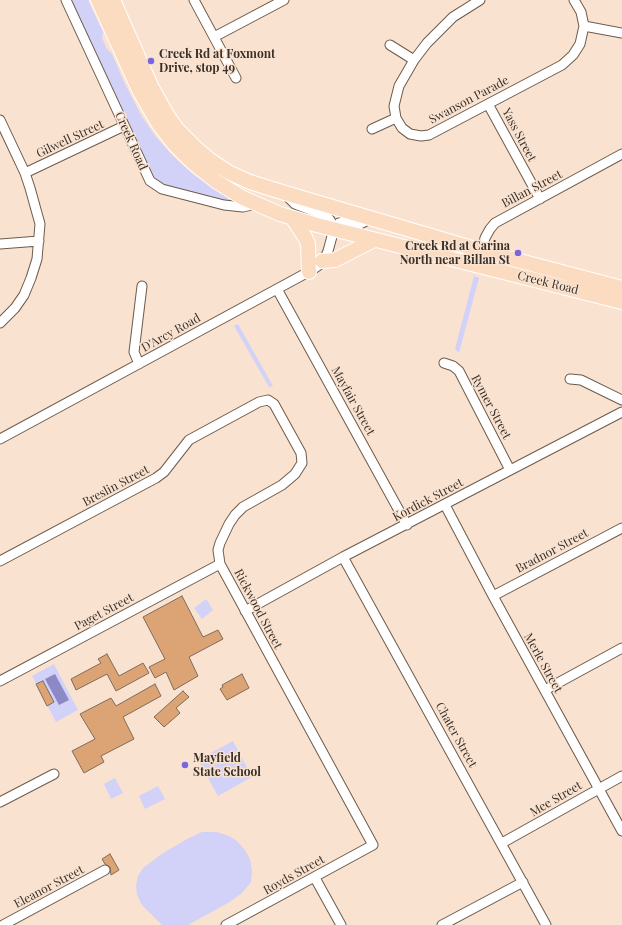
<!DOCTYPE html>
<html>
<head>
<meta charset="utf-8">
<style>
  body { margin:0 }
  canvas { display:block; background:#f9e2d0 }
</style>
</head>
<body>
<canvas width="622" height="925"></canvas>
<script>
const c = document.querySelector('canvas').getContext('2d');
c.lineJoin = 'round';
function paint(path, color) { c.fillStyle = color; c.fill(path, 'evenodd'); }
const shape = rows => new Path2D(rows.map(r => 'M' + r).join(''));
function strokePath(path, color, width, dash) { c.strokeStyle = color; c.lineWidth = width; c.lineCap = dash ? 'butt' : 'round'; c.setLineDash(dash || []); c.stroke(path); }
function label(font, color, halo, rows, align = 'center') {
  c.font = font + ' "Playfair Display",serif'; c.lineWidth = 3; c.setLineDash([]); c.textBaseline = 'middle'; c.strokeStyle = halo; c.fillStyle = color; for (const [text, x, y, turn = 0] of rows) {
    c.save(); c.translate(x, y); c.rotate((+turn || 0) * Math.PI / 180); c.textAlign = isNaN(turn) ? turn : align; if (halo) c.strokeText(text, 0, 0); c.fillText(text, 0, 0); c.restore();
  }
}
paint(shape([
  [71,0,88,0,103,32,102,38,107,49,112,54,125,84,141,115,156,137,173,156,194,175,231,200,230,201,166,186,159,183,154,178,150,171],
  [474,276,479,278,459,353,455,349],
  [238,324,273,386,269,387,234,326],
  [205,600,207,600,213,610,202,619,194,608],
  [54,664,78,710,56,722,32,676],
  [233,741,252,777,218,796,198,760],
  [115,778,123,793,111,799,104,784],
  [158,786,165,799,145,809,139,796],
  [202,832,217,832,229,836,237,841,245,850,250,859,252,871,251,882,242,893,228,903,188,925,162,925,142,905,137,895,136,885,138,876,143,868,163,853,189,838]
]), '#d2d1f8');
paint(shape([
  [55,674,69,700,59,705,45,679]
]), '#8d89c7');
const building = shape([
  [182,596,203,637,218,630,223,639,189,657,198,676,174,690,166,672,155,678,149,667,165,659,143,617,182,596],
  [107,654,119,676,143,663,149,673,116,691,107,674,76,690,71,679,101,663,98,659,107,654],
  [242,674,249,688,227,700,220,689,223,687,222,685,242,674],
  [43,681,54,702,47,706,36,684,43,681],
  [155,684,161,696,123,717,134,739,101,756,104,762,84,773,72,751,95,739,80,714,111,698,116,706,155,684],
  [183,691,189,697,176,708,180,713,164,727,154,717,183,691],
  [110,854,119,870,111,875,110,867,105,864,102,859,110,854]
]);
paint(building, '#dca475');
strokePath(building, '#7f6b5b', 1);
const minor = shape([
  [66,0,150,181,162,189,224,205,243,207,256,204],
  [194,0,236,78],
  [480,0,453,17,427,43,414,60,399,86,394,106,396,118,402,128,410,134,421,136,429,135,562,65,573,55,580,44,584,26,581,12,574,0],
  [584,26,622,33],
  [214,37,284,0],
  [390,45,414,60],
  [488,104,540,199],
  [0,120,25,173,30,188,40,224,37,259,31,278,24,295,15,308,0,323],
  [372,129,396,118],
  [25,173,124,126],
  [285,194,295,204,326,216,330,220,334,229],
  [0,244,39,241],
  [478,266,485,238,490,229,495,223,622,154],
  [277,289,407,525],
  [444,363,453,366,459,371,510,470],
  [139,364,134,352,142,286],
  [570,379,581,380,622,400],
  [0,439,312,270,319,265,325,258,328,251,334,229,339,223,344,222,360,224,372,218],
  [445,505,493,596,622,831],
  [343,557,546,925],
  [0,561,156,478,164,472,189,440,259,402,268,400,274,404,301,453,302,463,295,474,282,485,243,507,235,515,229,524,220,543,218,550,220,564,373,845,226,925],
  [493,596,622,528],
  [245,611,343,557,622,412],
  [0,681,220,564],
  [545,690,622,648],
  [0,802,54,774],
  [502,843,622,776],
  [315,878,341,925],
  [3,925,105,870],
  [442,925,523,882]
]);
const primary = shape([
  [98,0,140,92,158,123,174,144,193,163,217,182,243,198,280,214,317,225,622,302],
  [113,0,152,88,167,115,177,129,196,148,210,160,228,172,250,182,285,193,482,251,622,288],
  [293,219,305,237,308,244,309,272],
  [322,261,335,260,374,240]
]);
strokePath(minor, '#6e5b4b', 11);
strokePath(primary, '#fff', 16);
strokePath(minor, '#fff', 9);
strokePath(primary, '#fcdcc1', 14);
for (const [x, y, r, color] of [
  [151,61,4,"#7865e0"],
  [518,253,4,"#7865e0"],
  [185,765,4,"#7865e0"]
]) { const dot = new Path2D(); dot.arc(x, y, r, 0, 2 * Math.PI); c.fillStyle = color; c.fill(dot); strokePath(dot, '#f9e2d0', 1.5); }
label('bold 12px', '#383029', '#f9e2d0', [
  ["Creek Rd at Foxmont",159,54],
  ["Drive, stop 49",159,68],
  ["Creek Rd at Carina",510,246,"right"],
  ["North near Billan St",510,260,"right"],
  ["Mayfield",193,758],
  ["State School",193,772]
], 'left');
label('12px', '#383029', '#f9e2d0', [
  ["Swanson Parade",469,100,-28],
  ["Yass Street",519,135,62],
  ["Gilwell Street",70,139,-25],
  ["Creek Road",131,141,66],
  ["Billan Street",532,189,-28],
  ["Creek Road",548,283,14],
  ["D'Arcy Road",171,333,-29],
  ["Mayfair Street",353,401,61],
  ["Rymer Street",491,407,62],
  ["Breslin Street",116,486,-28],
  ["Kordick Street",428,500,-28],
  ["Bradnor Street",552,551,-28],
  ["Rickwood Street",258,609,62],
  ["Paget Street",104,612,-28],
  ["Merle Street",543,663,61],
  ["Chater Street",456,735,61],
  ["Mee Street",556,799,-30],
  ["Royds Street",294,875,-29],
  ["Eleanor Street",49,887,-28]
]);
</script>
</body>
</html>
